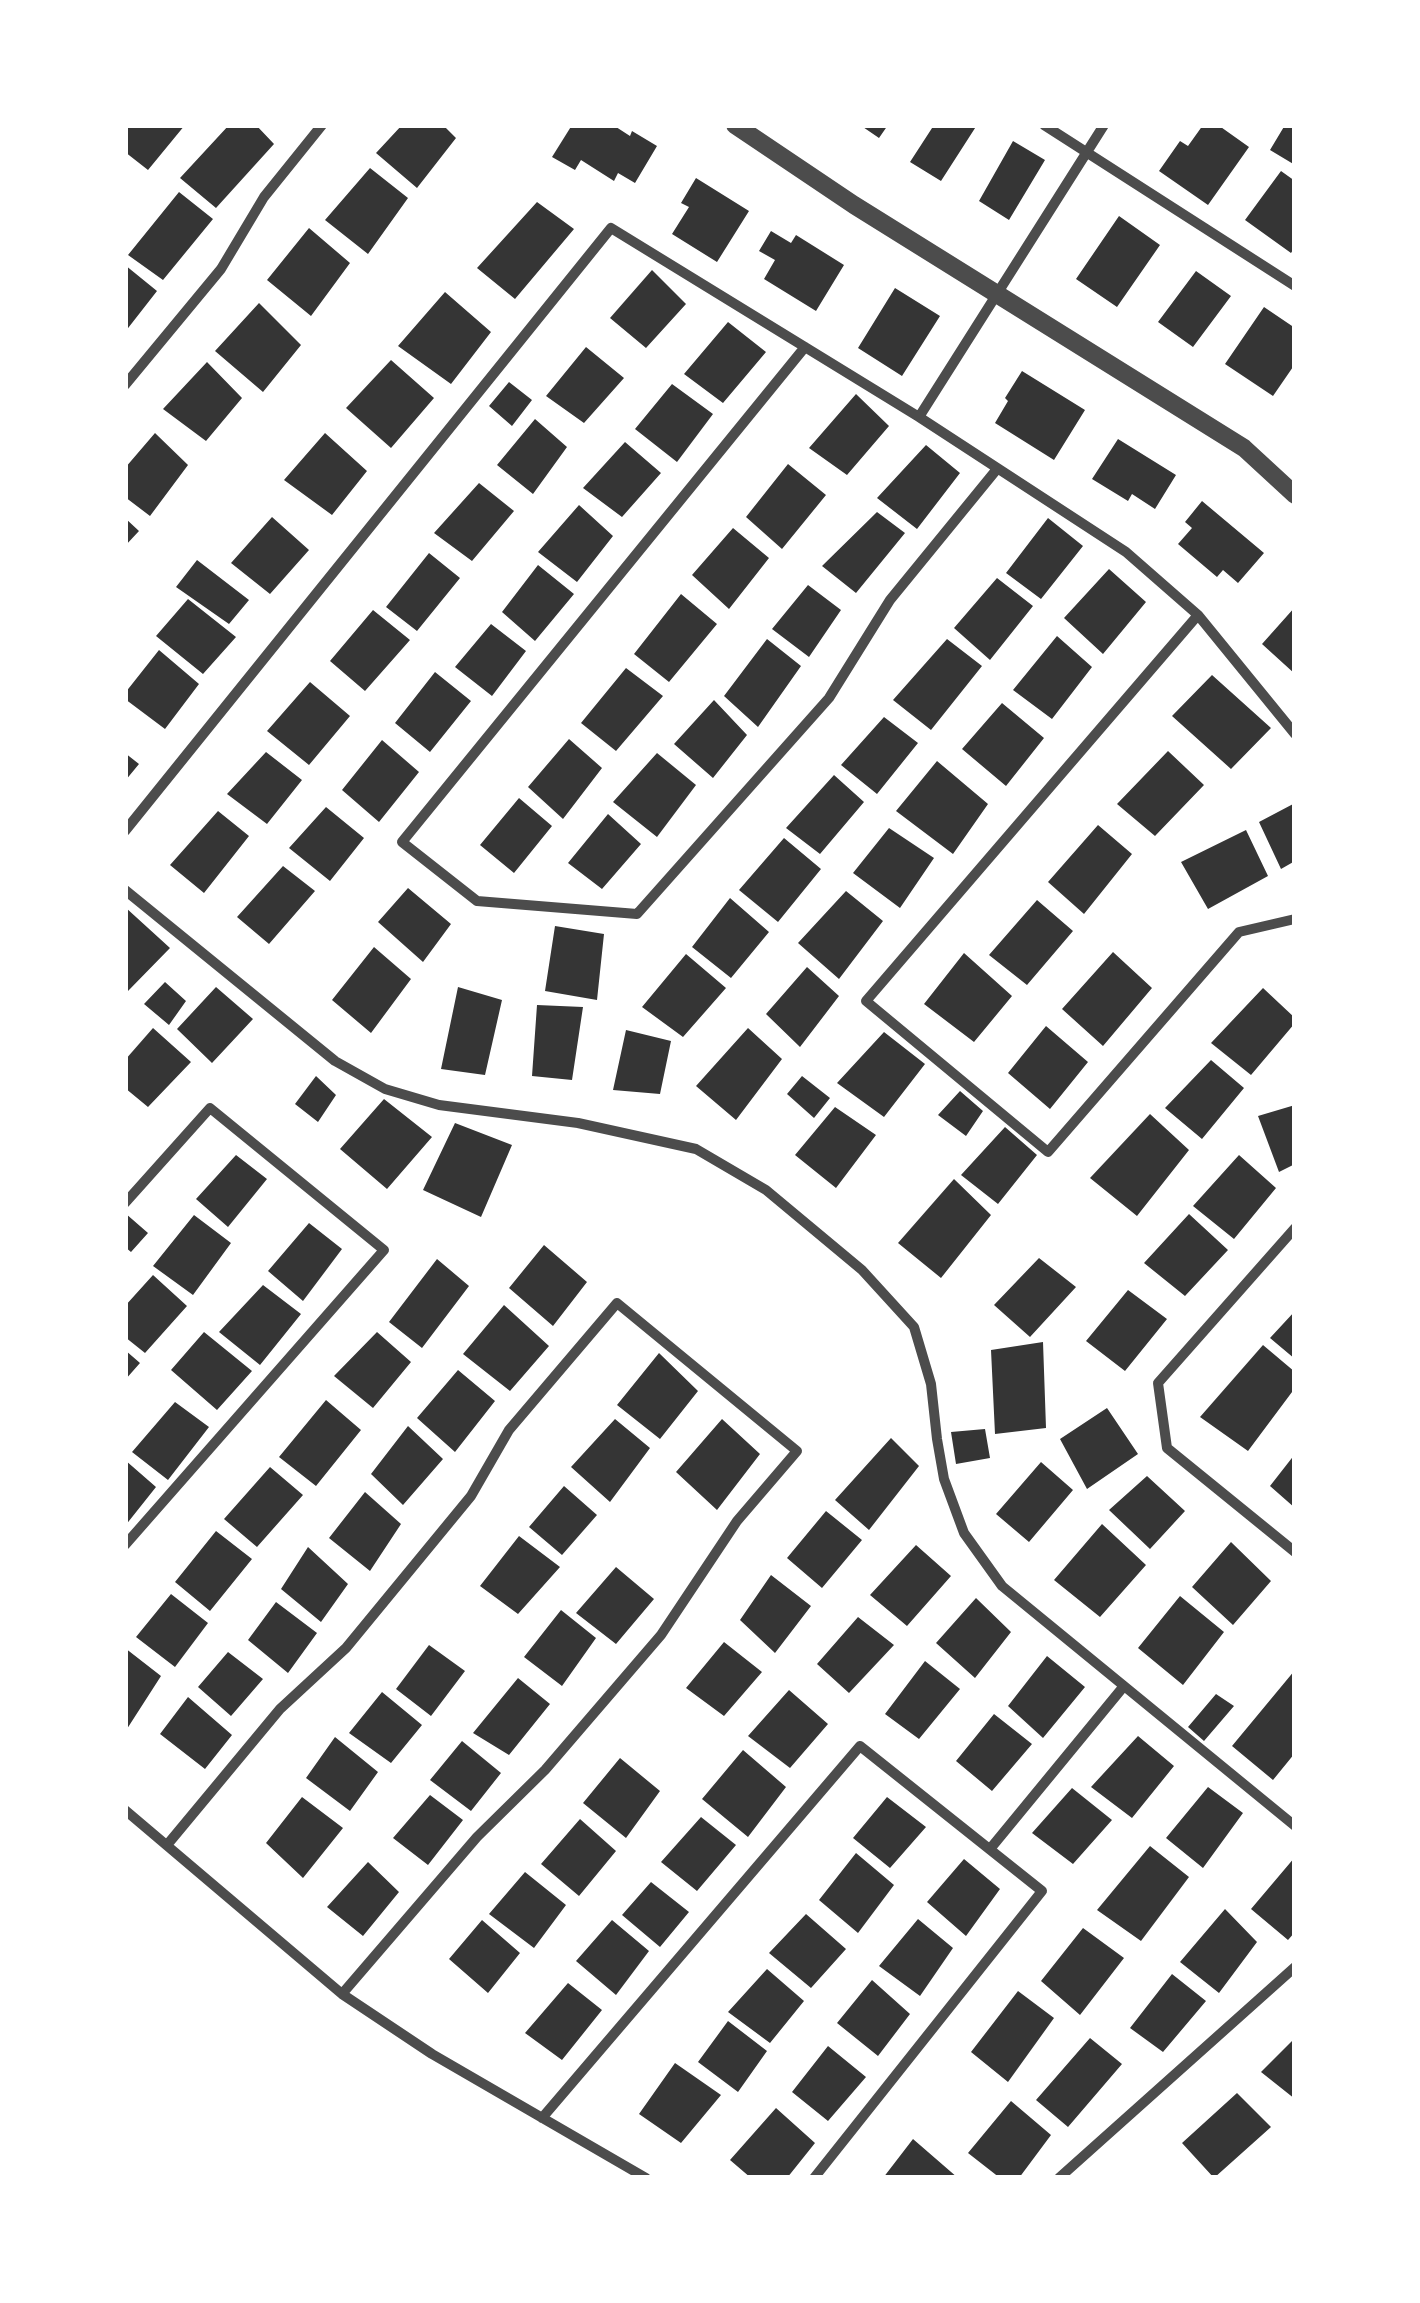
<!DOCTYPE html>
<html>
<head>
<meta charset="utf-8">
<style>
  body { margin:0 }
  #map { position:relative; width:1420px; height:2303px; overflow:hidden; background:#fff; font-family:"Open Sans",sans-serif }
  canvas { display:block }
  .frame { position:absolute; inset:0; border:128px solid #fff; pointer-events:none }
</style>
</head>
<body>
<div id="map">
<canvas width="1420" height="2303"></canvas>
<div class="frame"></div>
</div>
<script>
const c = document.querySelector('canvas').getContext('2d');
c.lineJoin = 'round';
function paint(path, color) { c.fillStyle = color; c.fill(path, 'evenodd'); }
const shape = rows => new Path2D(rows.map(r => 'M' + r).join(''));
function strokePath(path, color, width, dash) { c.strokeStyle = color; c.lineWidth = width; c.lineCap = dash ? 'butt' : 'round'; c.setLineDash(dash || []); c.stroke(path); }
paint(shape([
  [125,125,185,125,148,170,125,152],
  [229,125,256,125,274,144,216,208,180,178],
  [402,125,443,125,456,138,417,188,376,153],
  [572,125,613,125,630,136,632,131,657,146,635,183,618,173,614,181,581,160,575,170,552,157],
  [860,125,888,125,879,138],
  [934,125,977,125,941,181,910,162],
  [1203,125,1218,125,1249,147,1208,205,1159,171,1180,141,1188,146],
  [1285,125,1295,125,1295,165,1270,150],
  [1013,141,1045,160,1009,220,979,201],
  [370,168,408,198,368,254,325,220],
  [1281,171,1295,181,1295,247,1291,253,1245,220],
  [696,178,749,211,717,262,672,234,689,207,681,203],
  [179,192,213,219,163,280,128,255],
  [537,202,574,229,515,299,477,268],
  [1119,216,1160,245,1117,307,1076,279],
  [309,228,350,263,311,316,267,280],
  [771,231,791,243,796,235,844,265,816,311,764,279,775,260,759,251],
  [125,265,157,291,125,332],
  [652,270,686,304,646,348,610,318],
  [1196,271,1231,296,1193,347,1158,322],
  [895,288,940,316,902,376,858,348],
  [445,292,491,332,451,384,398,346],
  [259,303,301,345,263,392,215,351],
  [1264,307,1295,328,1295,364,1273,396,1225,364],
  [728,322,766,352,723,403,684,374],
  [586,347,624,378,584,423,546,396],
  [391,360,434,398,391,448,346,408],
  [207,362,242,398,206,441,163,409],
  [1022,371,1085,410,1054,460,995,423,1008,401,1005,398],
  [509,382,532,400,512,426,489,406],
  [672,384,713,414,677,462,635,429],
  [856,394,889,426,847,475,809,448],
  [535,419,567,447,533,494,497,465],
  [155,433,188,465,150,516,125,497,125,468],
  [325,433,367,471,332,515,284,480],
  [1118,439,1176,475,1155,509,1132,494,1128,501,1092,479],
  [625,442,661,473,622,517,583,488],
  [926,445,960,473,917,529,877,498],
  [788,464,826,495,782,549,746,517],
  [479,483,514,511,472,561,434,533],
  [1202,501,1264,553,1238,583,1223,570,1217,577,1178,544,1192,528,1185,522],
  [579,505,613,536,577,582,538,552],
  [877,512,905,533,856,593,822,566],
  [272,517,309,550,270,594,231,563],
  [125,518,139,531,125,546],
  [1048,518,1083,546,1041,599,1006,573],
  [733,528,769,558,729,609,692,575],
  [429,553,460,578,417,631,386,607],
  [197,560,249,600,229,624,176,587],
  [538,565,574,594,535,641,502,612],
  [1109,569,1146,602,1103,654,1064,618],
  [997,578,1033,606,990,660,954,628],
  [808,585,841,610,809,657,772,629],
  [681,594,717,624,669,682,634,654],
  [188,599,236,637,203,674,156,636],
  [1295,607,1295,674,1262,644],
  [373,610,410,640,365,691,330,661],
  [491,624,526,651,492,696,455,667],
  [1057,636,1092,667,1052,719,1013,690],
  [767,639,801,666,758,727,724,696],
  [947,639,982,666,931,730,893,700],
  [159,650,199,684,165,729,125,699,125,693],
  [626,668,663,696,616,751,581,723],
  [435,672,471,701,430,752,395,723],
  [1212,675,1271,728,1231,769,1172,716],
  [310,682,350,716,309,765,267,731],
  [714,700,747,735,713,778,674,744],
  [1002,703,1044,738,1006,786,962,749],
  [884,717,918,743,877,794,841,765],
  [569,739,602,768,563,819,528,787],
  [382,740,419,772,379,822,342,790],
  [1168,751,1204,785,1155,836,1117,804],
  [266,752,302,780,267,824,227,794],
  [125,753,139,764,125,781],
  [657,753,696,785,657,837,613,802],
  [937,761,988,804,953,854,896,811],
  [834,775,864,802,820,854,786,828],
  [519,798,552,826,514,873,480,845],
  [1295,803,1295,861,1281,869,1259,822],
  [326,807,364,838,330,881,289,848],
  [218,811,249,836,204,893,170,865],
  [608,814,641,844,602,889,568,863],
  [1098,825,1132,854,1084,914,1048,882],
  [889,828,934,858,900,908,853,873],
  [1246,830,1268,876,1208,909,1181,862],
  [784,838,821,869,778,922,739,890],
  [283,866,315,891,269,944,237,917],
  [408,888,451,924,423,962,378,922],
  [846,891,883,921,839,979,798,943],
  [730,898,769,932,731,978,692,947],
  [1037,900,1073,931,1027,985,989,955],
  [125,907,170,948,128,991,125,988],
  [555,926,604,934,597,1000,545,991],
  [374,947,411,979,371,1033,332,1000],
  [1113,952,1152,988,1103,1046,1062,1009],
  [964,953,1012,996,974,1042,924,1004],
  [686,954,726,988,683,1037,642,1007],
  [807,967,839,996,800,1047,766,1014],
  [165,982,186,1001,169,1025,144,1004],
  [216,987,253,1019,212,1063,177,1029],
  [458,987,502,1000,485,1075,441,1069],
  [1263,988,1295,1018,1295,1023,1251,1075,1211,1043],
  [537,1005,583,1007,572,1080,532,1076],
  [1046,1026,1088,1062,1050,1109,1008,1073],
  [153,1028,191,1062,148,1107,125,1088,125,1060],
  [748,1028,782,1059,736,1120,696,1086],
  [626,1030,671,1041,660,1094,613,1090],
  [884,1032,925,1064,884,1117,837,1083],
  [1211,1060,1244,1088,1202,1139,1165,1108],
  [316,1076,336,1095,318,1122,295,1104],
  [802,1076,830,1098,814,1118,787,1094],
  [960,1091,983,1111,966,1136,938,1115],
  [384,1099,432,1137,387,1189,340,1149],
  [1295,1105,1295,1164,1279,1172,1258,1116],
  [835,1107,876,1135,836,1188,795,1155],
  [1150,1114,1189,1150,1137,1216,1090,1178],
  [455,1123,512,1145,481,1217,423,1190],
  [1005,1127,1037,1155,998,1204,961,1175],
  [236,1155,267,1179,228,1227,196,1199],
  [1239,1155,1276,1188,1234,1239,1193,1206],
  [954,1179,991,1215,941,1278,898,1243],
  [125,1213,148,1233,131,1252,125,1247],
  [1189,1214,1228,1250,1185,1296,1144,1263],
  [194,1215,231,1243,193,1295,153,1266],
  [309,1223,342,1249,303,1301,268,1271],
  [544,1245,587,1282,553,1326,509,1288],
  [1039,1258,1076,1287,1030,1337,994,1305],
  [437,1259,469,1286,422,1348,389,1322],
  [153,1275,187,1306,145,1353,125,1337,125,1306],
  [263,1285,301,1314,260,1365,219,1332],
  [1128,1290,1167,1319,1125,1371,1086,1341],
  [504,1305,549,1346,510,1391,463,1354],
  [1295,1311,1295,1359,1270,1338],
  [204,1332,252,1371,217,1410,171,1370],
  [377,1332,411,1362,373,1408,334,1376],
  [1043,1342,1046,1428,995,1434,991,1350],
  [1263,1345,1295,1372,1295,1388,1248,1451,1200,1417],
  [125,1350,140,1363,125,1380],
  [659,1353,698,1391,660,1439,617,1405],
  [458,1370,495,1401,455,1452,417,1418],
  [326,1400,361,1430,316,1486,279,1457],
  [175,1402,209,1427,168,1480,132,1452],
  [1107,1408,1138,1454,1087,1489,1060,1439],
  [615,1419,650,1448,610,1502,571,1467],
  [722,1419,760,1454,717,1510,676,1472],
  [408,1426,443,1459,403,1505,371,1474],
  [985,1429,990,1458,956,1464,951,1432],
  [891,1438,919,1466,869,1530,835,1500],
  [1295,1454,1295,1508,1270,1486],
  [125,1460,156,1487,125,1526],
  [1041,1462,1073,1490,1029,1542,996,1514],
  [270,1467,303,1495,257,1547,224,1519],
  [1147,1476,1185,1511,1150,1549,1109,1510],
  [564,1486,597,1515,562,1555,529,1527],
  [365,1492,401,1524,370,1571,329,1538],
  [826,1511,862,1540,822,1588,787,1558],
  [1102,1524,1146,1565,1100,1617,1054,1580],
  [216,1531,252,1559,210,1611,175,1582],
  [519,1536,560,1567,518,1614,480,1586],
  [1231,1542,1271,1581,1233,1625,1192,1587],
  [916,1545,951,1576,907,1626,870,1595],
  [308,1547,348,1584,321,1622,281,1589],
  [616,1567,654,1599,616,1644,576,1613],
  [771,1575,811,1606,775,1653,740,1620],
  [171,1594,208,1623,175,1667,136,1637],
  [1180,1596,1224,1632,1183,1685,1138,1648],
  [976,1598,1011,1632,975,1678,936,1643],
  [276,1602,317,1633,288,1673,248,1640],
  [561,1610,596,1638,562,1686,524,1657],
  [858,1617,894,1645,849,1693,817,1664],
  [724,1642,762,1672,724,1716,686,1688],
  [429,1645,465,1671,431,1716,396,1689],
  [125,1648,161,1676,125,1732],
  [228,1652,263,1679,231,1716,198,1687],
  [1047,1656,1085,1687,1043,1738,1008,1706],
  [925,1661,960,1689,919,1739,885,1714],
  [1295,1670,1295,1753,1273,1780,1232,1746],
  [518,1678,550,1704,509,1755,473,1733],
  [789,1690,828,1724,790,1768,748,1736],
  [382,1692,422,1725,391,1763,349,1733],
  [1216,1694,1234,1706,1204,1741,1188,1727],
  [188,1697,232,1735,205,1769,160,1734],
  [994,1714,1032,1744,992,1791,956,1761],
  [1138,1736,1174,1766,1132,1818,1091,1787],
  [335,1737,378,1772,350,1811,306,1778],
  [462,1741,501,1773,471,1811,430,1780],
  [743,1750,786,1787,748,1837,702,1799],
  [620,1758,660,1791,626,1838,583,1803],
  [1208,1787,1243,1813,1203,1868,1166,1838],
  [1072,1788,1112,1820,1073,1864,1032,1833],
  [430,1795,463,1820,428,1865,393,1838],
  [302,1797,343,1828,303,1878,266,1843],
  [887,1797,926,1827,890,1868,853,1838],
  [701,1817,736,1845,697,1891,661,1862],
  [580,1819,616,1851,579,1896,541,1864],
  [1150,1846,1189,1877,1141,1941,1097,1910],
  [856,1853,894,1885,858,1933,819,1900],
  [1295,1857,1295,1932,1288,1940,1251,1909],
  [964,1859,1000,1889,966,1936,927,1902],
  [368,1862,399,1892,363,1936,327,1907],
  [525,1872,566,1905,534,1948,489,1914],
  [651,1882,689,1912,660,1947,622,1915],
  [1225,1909,1257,1942,1219,1993,1180,1962],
  [806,1914,846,1949,811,1988,769,1953],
  [918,1919,953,1948,920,1996,879,1966],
  [482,1920,520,1953,488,1993,449,1959],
  [612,1920,649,1951,616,1995,576,1961],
  [1083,1928,1124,1958,1080,2015,1041,1981],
  [767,1969,804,2001,770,2043,728,2012],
  [1172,1974,1206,2001,1163,2052,1130,2028],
  [872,1980,910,2014,878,2056,837,2023],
  [568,1983,602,2010,562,2060,525,2033],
  [1018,1991,1054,2018,1008,2082,971,2052],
  [728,2021,767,2051,738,2092,698,2062],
  [1090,2038,1122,2064,1068,2127,1036,2100],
  [1295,2038,1295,2099,1261,2072],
  [828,2046,866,2077,828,2121,792,2092],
  [675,2063,721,2095,681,2143,639,2114],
  [1237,2093,1271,2127,1214,2178,1182,2143],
  [1011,2101,1051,2135,1019,2178,1000,2178,968,2153],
  [776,2108,815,2143,787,2178,751,2178,730,2160],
  [913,2139,958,2178,883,2178]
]), '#353535');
strokePath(shape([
  [1044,125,1295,286],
  [805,347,402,842,477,901,637,914,829,698,890,600,997,469],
  [125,385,221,269,264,197,322,125],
  [919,417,1104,125],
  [1198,615,866,1001,1048,1152,1239,932,1295,919],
  [125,831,611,228,919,417,1126,552,1198,615,1295,734],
  [125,890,335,1061,385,1089,439,1105,578,1123,696,1149,766,1190,862,1270,914,1327,931,1384,937,1439,944,1479,964,1533,1002,1586,1295,1826],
  [125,1203,210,1108,384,1250,125,1545],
  [1295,1228,1158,1383,1167,1448,1295,1552],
  [125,1810,342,1994,432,2054,646,2178],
  [167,1845,280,1709,346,1648,471,1496,509,1430,617,1303,797,1451,737,1521,661,1635,545,1770,477,1837,342,1994],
  [990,1849,1124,1686],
  [542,2118,860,1746,1042,1891,814,2178],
  [1059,2178,1295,1967]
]), '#4c4c4c', 10);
strokePath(shape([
  [735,125,854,205,1244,448,1295,495]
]), '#4c4c4c', 18);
</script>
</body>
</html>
